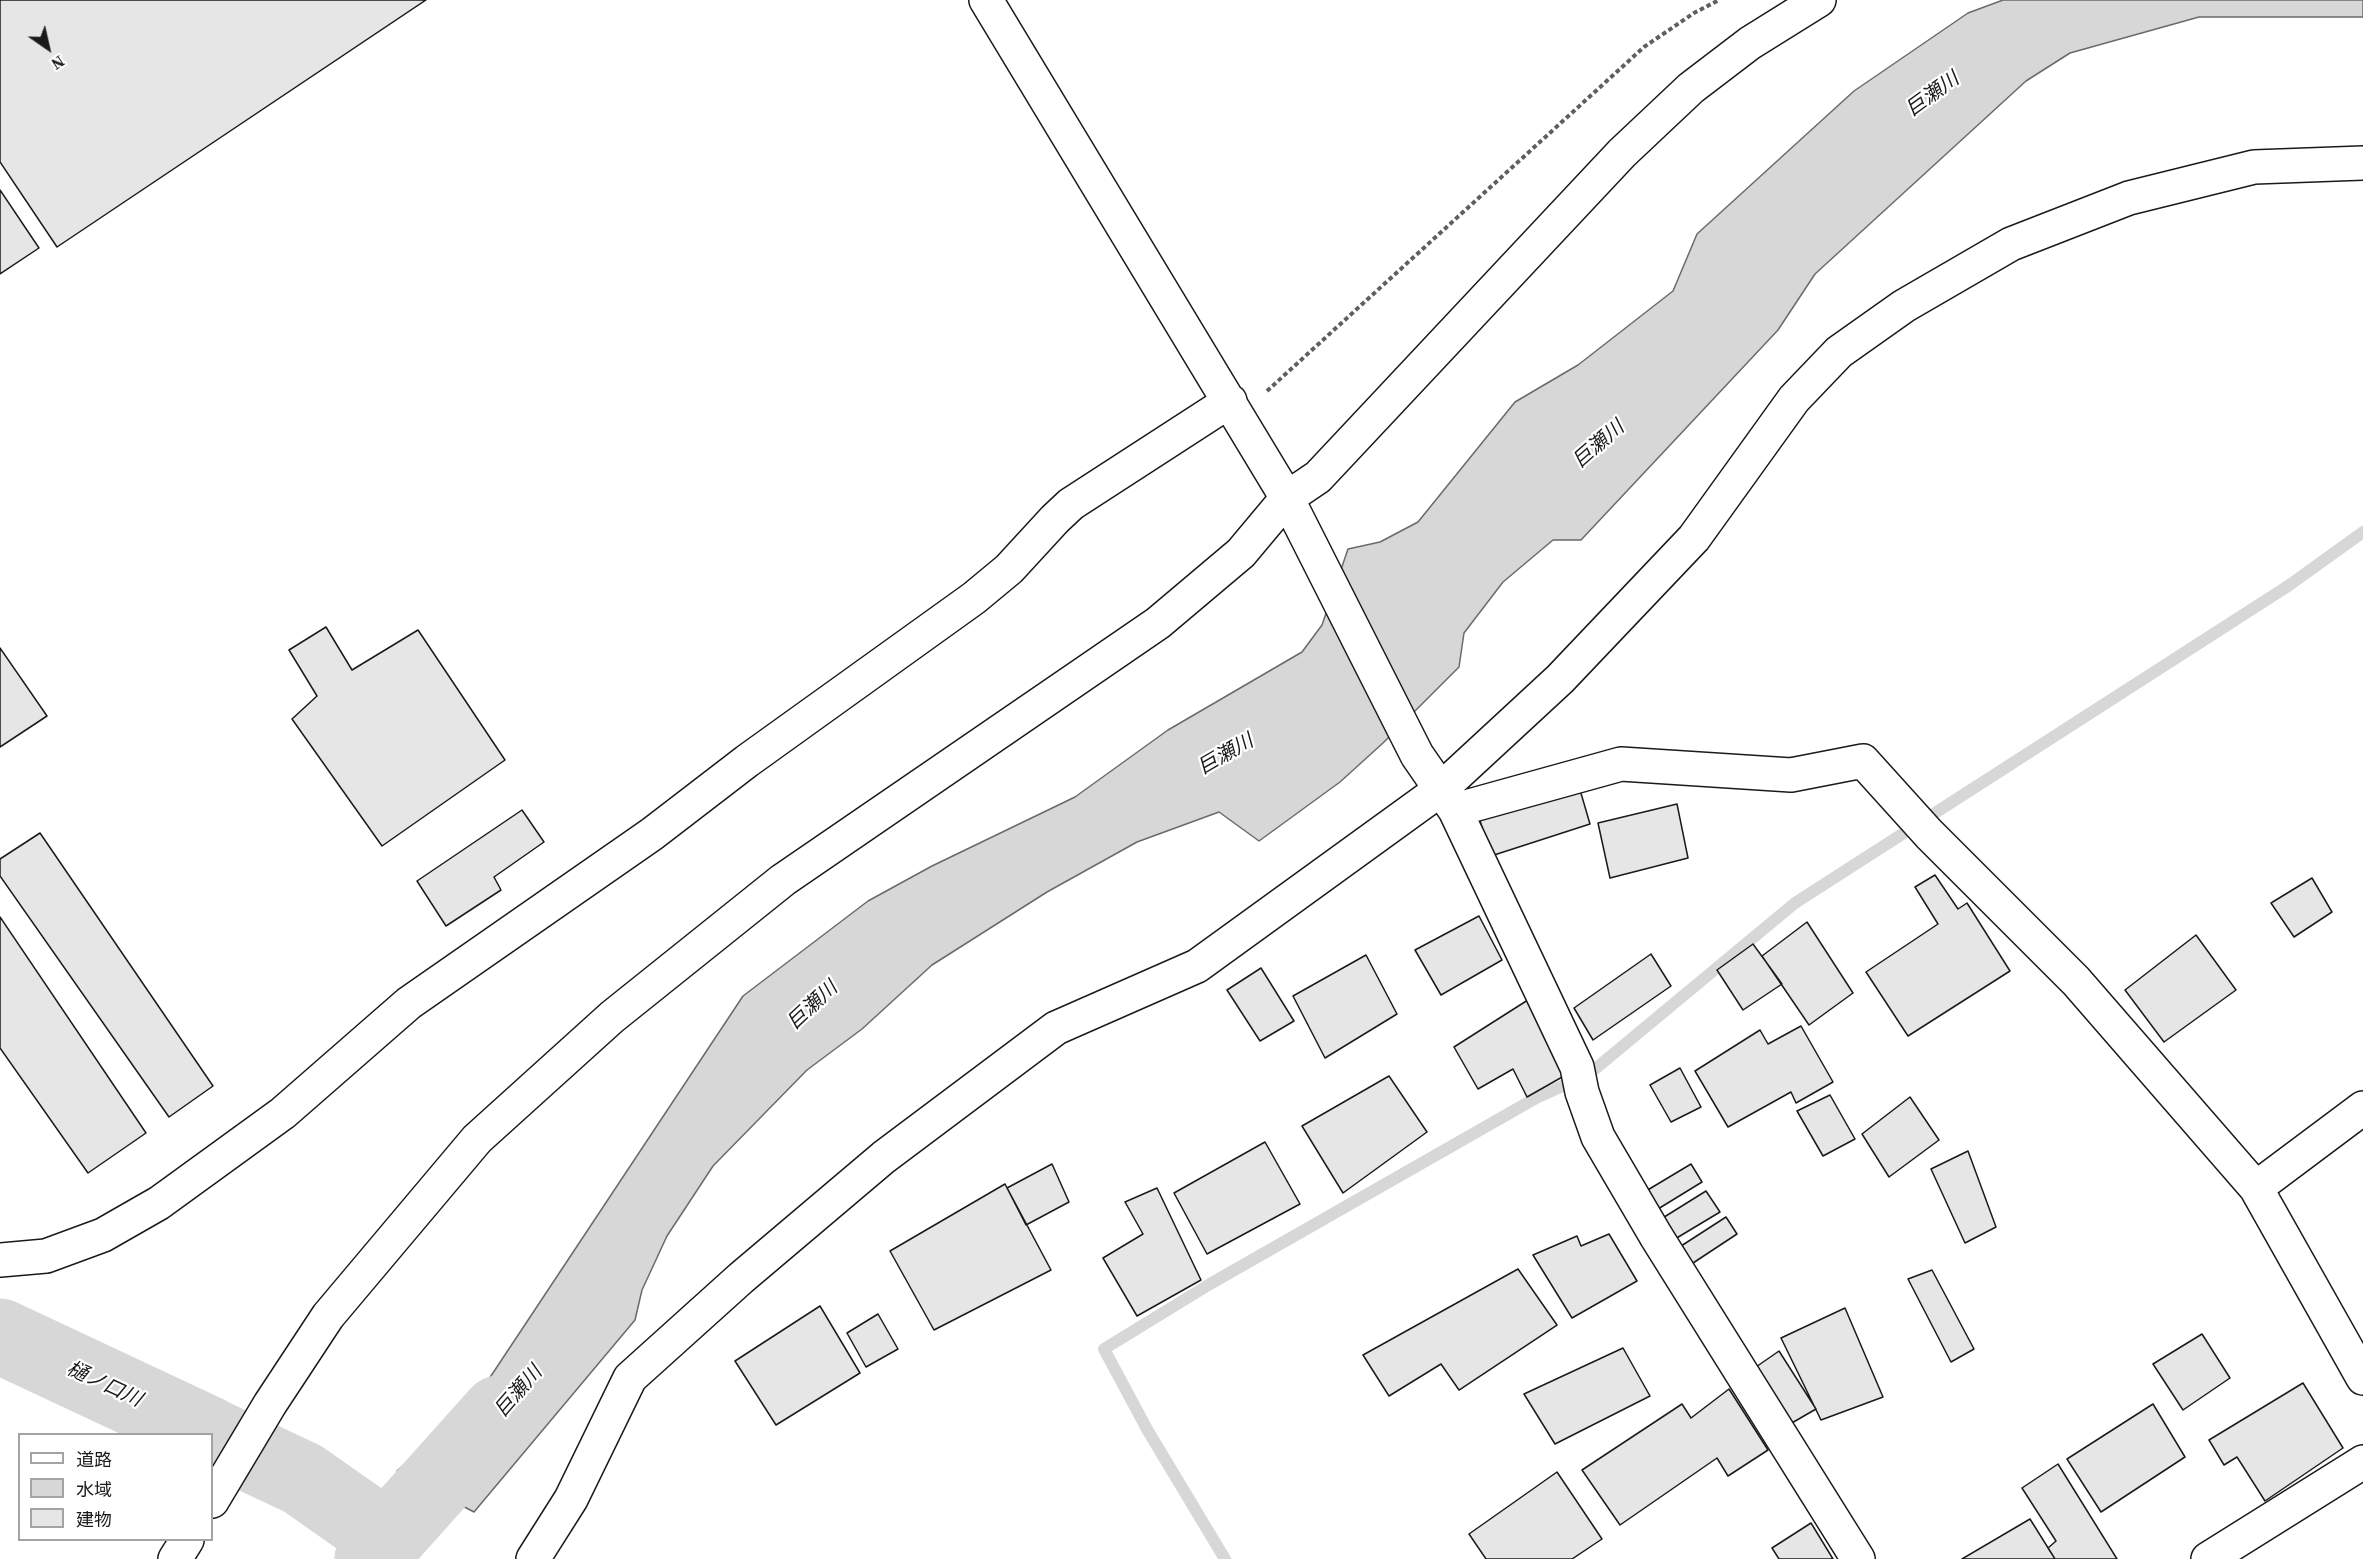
<!DOCTYPE html>
<html>
<head>
<meta charset="utf-8">
<style>
  body { margin:0 }
  #map { position:relative; width:2363px; height:1559px; overflow:hidden; background:#fff; font-family:"Source Serif 4","Noto Sans JP",serif }
  canvas { display:block }
  .legend { position:absolute; left:18px; top:1433px; width:195px; height:108px; box-sizing:border-box; background:#fff; border:2px solid #a3a3a3; margin:0; padding:8px 10px; list-style:none; font-size:18px; color:#1a1a1a }
  .legend li { display:flex; align-items:center; gap:12px; height:30px }
  .legend b { width:30px; border:2px solid #a3a3a3 }
  .north { position:absolute; left:18px; top:18px; width:60px; height:60px; -webkit-text-stroke:4px #fff; paint-order:stroke; rotate:146deg; font-size:16px; font-weight:700; line-height:24px; text-align:center; color:#1a1a1a }
  .north::after { content:''; display:block; margin:auto; width:21px; height:27px; background:#1a1a1a; clip-path:polygon(50% 0,100% 100%,50% 72%,0 100%) }
</style>
</head>
<body>
<div id="map">
<canvas width="2363" height="1559"></canvas>
<ul class="legend">
<li><b style="height:8px;background:#fff"></b>道路</li>
<li><b style="height:16px;background:#d7d7d7"></b>水域</li>
<li><b style="height:16px;background:#e6e6e6"></b>建物</li>
</ul>
<div class="north">N</div>
</div>
<script>
const ctx = document.querySelector('canvas').getContext('2d');
ctx.lineJoin = 'round';
function fillPath(path, color) {
  ctx.fillStyle = color;
  ctx.fill(path, 'evenodd');
}
function trace(path, color, width, dash) {
  ctx.strokeStyle = color;
  ctx.lineWidth = width;
  ctx.lineCap = dash ? 'butt' : 'round';
  ctx.setLineDash(dash || []);
  ctx.stroke(path);
}
function drawText(font, color, halo, rows, align = 'center') {
  ctx.font = font + ' "Source Serif 4","Noto Sans JP",serif';
  ctx.lineWidth = 4.5;
  ctx.setLineDash([]);
  ctx.textBaseline = 'middle';
  ctx.strokeStyle = halo;
  ctx.fillStyle = color;
  for (const [text, x, y, turn = 0] of rows) {
    ctx.save();
    ctx.translate(x, y);
    ctx.rotate((+turn || 0) * Math.PI / 180);
    ctx.textAlign = isNaN(turn) ? turn : align;
    if (halo) ctx.strokeText(text, 0, 0);
    ctx.fillText(text, 0, 0);
    ctx.restore();
  }
}
const water = new Path2D(`
  M2003 0H2363V17H2199L2070 53 2026 81 1815 274 1778 330 1581 540H1553L1503 582 1464 633 1459 667 1383 743 1340 782 1259 841 1219 812 1137 842 1047 892 932 965 862 1029 807 1070 713 1166 667 1236 642 1290 635 1320 474 1512 397 1471 477 1397 743 996 868 901 932 866 1075 797 1168 730 1302 652 1322 625 1348 549 1380 542 1418 522 1515 402 1578 365 1673 291 1697 234 1854 91 1968 13Z`);
fillPath(water, '#d7d7d7');
trace(water, '#6a6a6a', 1.5);
trace(new Path2D(`
  M1225 1559 1148 1431 1104 1349 1210 1284 1536 1098 1589 1074 1795 903 2288 586 2363 532`), '#d7d7d7', 12);
trace(new Path2D(`
  M0 1336 209 1434
  M212 1436 303 1479 387 1538
  M372 1559 387 1538 499 1413`), '#d7d7d7', 75);
const building = new Path2D(`
  M0 0H426L57 247 0 162Z
  M0 190 39 248 0 274Z
  M326 627 352 670 418 630 505 760 382 846 292 719 317 696 289 650Z
  M0 648 47 716 0 747Z
  M1578 783 1590 824 1491 856 1477 811Z
  M1677 804 1688 858 1610 878 1598 823Z
  M522 810 544 842 494 877 501 890 446 926 417 881Z
  M40 833 213 1086 169 1117 0 876V859Z
  M1935 875 1958 909 1967 903 2010 971 1908 1036 1866 972 1938 924 1915 887Z
  M2312 878 2332 912 2294 937 2271 903Z
  M1479 916 1502 960 1441 995 1415 950Z
  M0 917 146 1133 88 1173 0 1048Z
  M1807 922 1853 993 1809 1025 1762 956Z
  M2196 935 2236 990 2164 1042 2125 990Z
  M1753 944 1782 984 1743 1010 1717 970Z
  M1651 954 1671 986 1593 1040 1574 1008Z
  M1366 955 1397 1014 1325 1058 1293 996Z
  M1261 968 1294 1021 1260 1041 1227 990Z
  M1531 998 1571 1072 1527 1097 1513 1069 1478 1089 1454 1047Z
  M1801 1026 1833 1082 1796 1103 1791 1092 1728 1127 1695 1071 1760 1030 1768 1044Z
  M1680 1068 1701 1107 1671 1122 1650 1085Z
  M1389 1076 1427 1132 1343 1193 1302 1126Z
  M1830 1095 1855 1139 1823 1156 1797 1111Z
  M1910 1097 1939 1140 1889 1177 1862 1134Z
  M1265 1142 1300 1204 1207 1254 1174 1193Z
  M1968 1151 1996 1227 1965 1243 1931 1169Z
  M1052 1164 1069 1202 1026 1225 1007 1188Z
  M1691 1164 1702 1182 1658 1209 1646 1191Z
  M1005 1184 1051 1270 934 1330 890 1251Z
  M1157 1188 1201 1280 1137 1316 1103 1258 1143 1234 1125 1202Z
  M1706 1191 1720 1212 1675 1239 1661 1219Z
  M1726 1217 1737 1234 1690 1265 1678 1248Z
  M1609 1234 1637 1281 1572 1318 1533 1255 1577 1236 1581 1246Z
  M1518 1269 1557 1325 1459 1390 1441 1364 1389 1396 1363 1355Z
  M1932 1270 1974 1349 1951 1362 1908 1279Z
  M820 1306 860 1373 776 1425 735 1361Z
  M1845 1308 1883 1397 1821 1420 1781 1338Z
  M878 1314 898 1349 866 1367 847 1333Z
  M2202 1334 2230 1378 2183 1410 2153 1364Z
  M1623 1348 1650 1396 1555 1444 1524 1394Z
  M1779 1351 1816 1409 1778 1431 1743 1376Z
  M2303 1383 2343 1448 2265 1501 2237 1457 2224 1465 2209 1440Z
  M1729 1389 1768 1450 1728 1476 1717 1458 1620 1525 1582 1470 1682 1404 1691 1418Z
  M2153 1404 2185 1457 2101 1512 2067 1459Z
  M2058 1464 2117 1559H2055L2048 1548 2056 1541 2022 1488Z
  M1557 1472 1602 1539 1572 1559H1486L1469 1534Z
  M2030 1519 2055 1559H1962Z
  M1811 1523 1833 1559H1779L1772 1548Z`);
fillPath(building, '#e6e6e6');
trace(building, '#1a1a1a', 1.5);
const minor = new Path2D(`
  M986 0 1287 498 1417 755 1455 810 1577 1067 1582 1092 1598 1137 1656 1236 1858 1559
  M1455 810 1621 764 1791 775 1863 761 1929 834 2076 981 2256 1188 2363 1108
  M2256 1188 2363 1378
  M0 1260 46 1256 103 1235 159 1203 283 1113 409 1003 652 834 747 761 974 598 1009 569 1055 519 1071 504 1230 401
  M212 1501 270 1404 328 1316 477 1139 612 1017 783 880 1158 623 1241 553 1287 498 1318 477 1622 153 1691 88 1750 43 1819 0
  M175 1559 187 1540
  M533 1559 571 1499 630 1378 741 1278 884 1157 1056 1028 1197 966 1440 790 1560 679 1694 538 1794 399 1839 352 1904 306 2011 244 2129 198 2254 167 2363 163
  M2208 1559 2363 1462`);
trace(minor, '#1a1a1a', 36);
trace(new Path2D(`
  M1267 391 1644 47 1694 13 1719 0`), '#5f5f5f', 4, [4.5, 3]);
trace(minor, '#fff', 33);
drawText('italic 20px', '#1a1a1a', '#fff', [
  ["巨瀬川",1933,95,-36],
  ["巨瀬川",1599,445,-41],
  ["巨瀬川",1226,755,-30],
  ["巨瀬川",813,1006,-43],
  ["樋ノ口川",104,1385,25],
  ["巨瀬川",519,1392,-49]
]);
</script>
</body>
</html>
